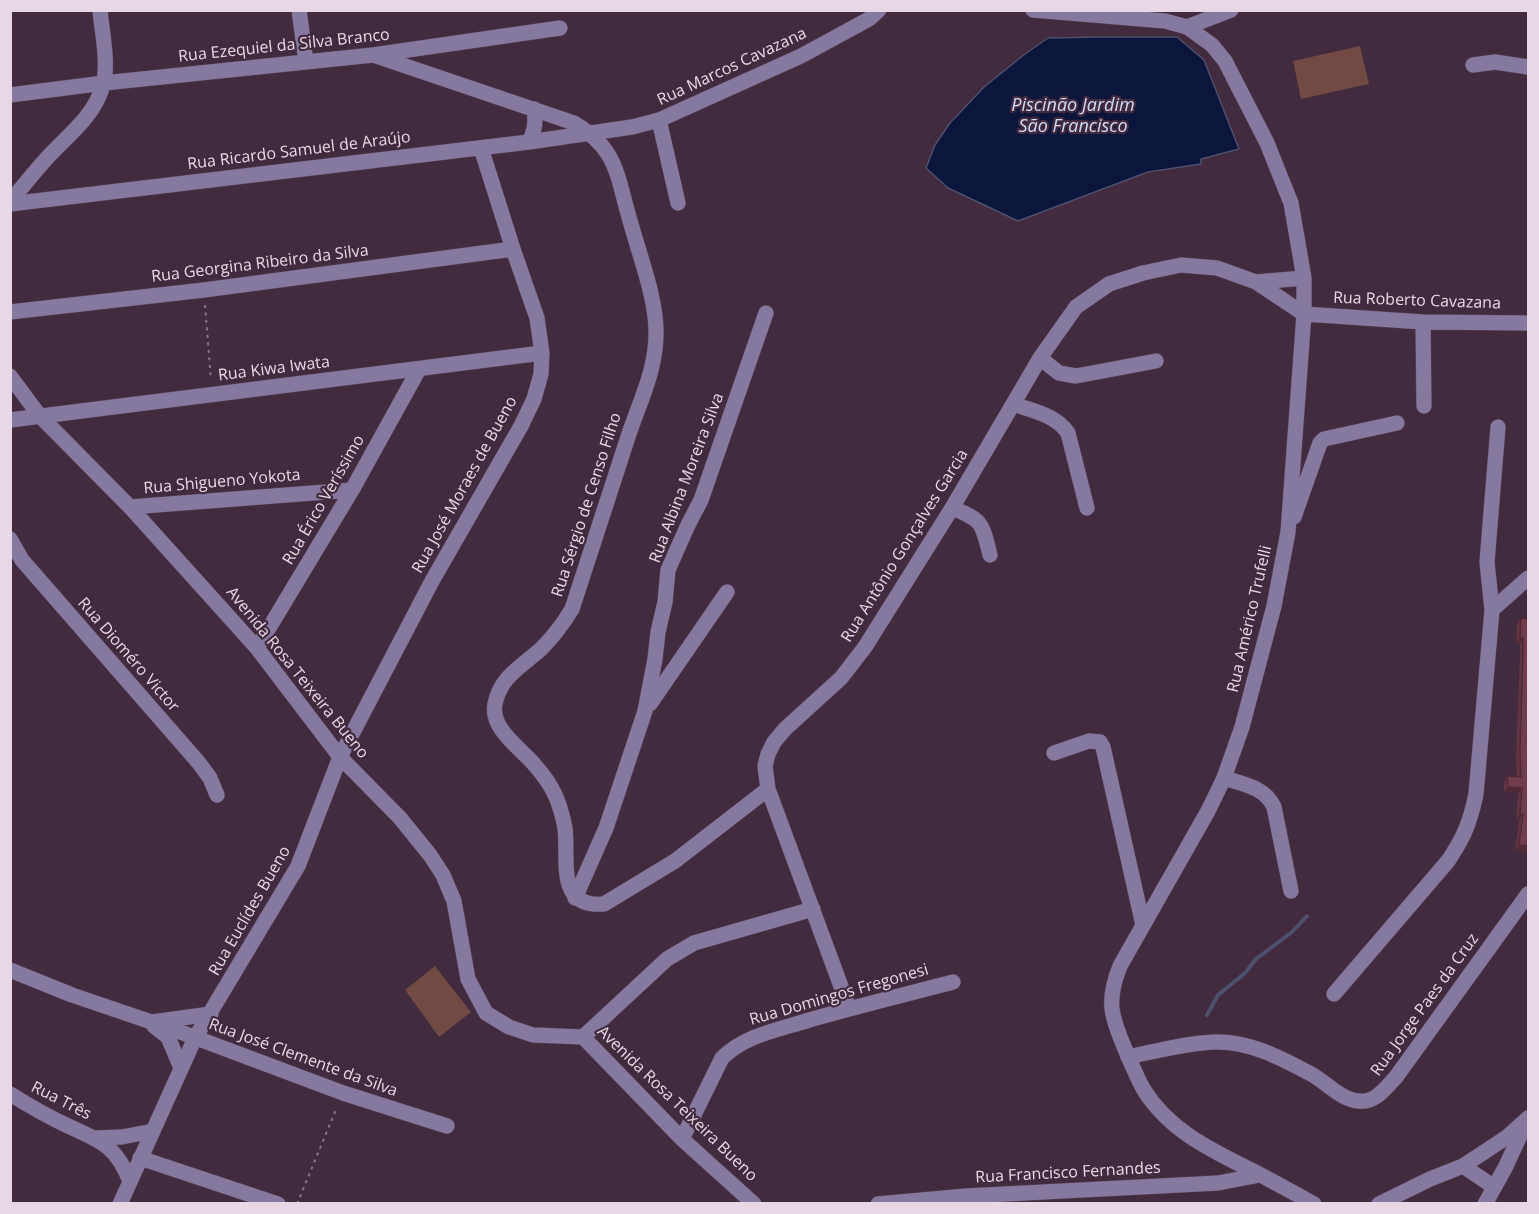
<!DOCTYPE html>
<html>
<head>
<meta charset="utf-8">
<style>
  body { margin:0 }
  #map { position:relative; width:1539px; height:1214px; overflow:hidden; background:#422a3f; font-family:"Open Sans",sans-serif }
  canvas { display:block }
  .frame { position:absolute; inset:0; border:12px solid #e8d8e6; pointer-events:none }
</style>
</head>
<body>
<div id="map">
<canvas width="1539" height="1214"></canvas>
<div class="frame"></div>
</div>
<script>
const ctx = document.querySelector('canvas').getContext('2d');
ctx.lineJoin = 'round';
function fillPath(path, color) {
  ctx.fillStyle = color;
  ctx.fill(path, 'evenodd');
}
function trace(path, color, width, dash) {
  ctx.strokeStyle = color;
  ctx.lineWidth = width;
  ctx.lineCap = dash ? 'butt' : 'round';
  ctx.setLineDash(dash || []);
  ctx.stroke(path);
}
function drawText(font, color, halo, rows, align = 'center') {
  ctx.font = font + ' "Open Sans",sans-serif';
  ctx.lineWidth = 4.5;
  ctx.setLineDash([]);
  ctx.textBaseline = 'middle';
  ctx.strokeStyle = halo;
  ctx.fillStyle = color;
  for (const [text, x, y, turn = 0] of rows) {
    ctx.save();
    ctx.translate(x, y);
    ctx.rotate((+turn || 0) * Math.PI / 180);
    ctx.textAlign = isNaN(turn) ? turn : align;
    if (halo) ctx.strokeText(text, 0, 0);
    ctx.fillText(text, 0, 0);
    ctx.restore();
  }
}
fillPath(new Path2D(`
  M1360 46 1369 84 1301 99 1293 61Z
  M435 966 471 1012 439 1037 405 990Z`), '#704a43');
const water = new Path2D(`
  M1098 37H1177L1204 60 1239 149 1201 159V164L1148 172 1018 221 948 188 926 168 935 145 950 123 984 87 1025 54 1048 38Z`);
fillPath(water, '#0c153b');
trace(water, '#4e506e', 1.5);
trace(new Path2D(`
  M1207 1015 1218 995 1245 973 1256 959 1292 932 1307 916`), '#4e506e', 4);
const minor = new Path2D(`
  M299 10 306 62
  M1033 10 1165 21 1187 27 1212 45 1225 61 1267 143 1291 203 1304 278V314L1288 532 1274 606 1242 727 1224 778 1208 811 1120 966C1106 1001 1111 1016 1125 1049 1131 1063 1137 1078 1144 1090 1169 1130 1209 1149 1249 1169 1271 1180 1292 1192 1314 1204
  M1187 27 1231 10
  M373 55 574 123C617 149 616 172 629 217 638 251 656 297 656 331 657 370 638 405 627 440 608 497 590 553 572 609 563 624 553 637 541 649 522 666 500 677 495 704 490 728 519 747 533 763 542 773 551 785 556 797 560 806 563 818 565 828 569 859 555 908 604 904L675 861 768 789
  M1473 65 1495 62 1528 67
  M10 95 104 83 373 55 560 28
  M659 120 678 203
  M529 142C535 130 536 122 534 109
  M10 201C23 187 34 172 47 158 67 136 95 116 103 85 109 63 102 33 100 10
  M10 204 529 142 632 127 659 120 801 56 869 19 879 10
  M1256 282 1304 278
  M10 312 204 290 513 249
  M1423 322 1424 406
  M1040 358 1059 373 1076 376 1156 361
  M10 376 39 415 130 507 257 648 340 757 400 818 430 855 443 875 454 901 468 979 486 1013 509 1027 533 1035 583 1037 682 1139 754 1204
  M1013 404C1033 411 1056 415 1068 433L1087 508
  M10 420 542 353
  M130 507 352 490
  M952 508C983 520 982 523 990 555
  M1294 517 1320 443 1324 439 1397 423
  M10 539 22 560 199 763 210 778 217 795
  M1492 610 1528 578
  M257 648 352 490 419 369
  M650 704 727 592
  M1054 753 1089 741 1100 742 1103 747 1143 925
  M1224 778C1243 784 1265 787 1274 807L1291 891
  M575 898 606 828 645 711 655 659 658 632 665 602 668 570 687 527 701 500 766 313
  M10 970 72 995 175 1030 343 1093 447 1126
  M1334 994 1448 861C1464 837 1470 823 1476 794L1492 610 1487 562 1498 427
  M849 1008 768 789 765 766 768 754 774 742 785 729 841 678 865 647 952 508 1040 358 1076 307 1109 284 1143 273 1181 265 1217 268 1256 282 1304 314 1423 322 1528 323
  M152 1022 211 1014
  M154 1026 168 1037 181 1068
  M583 1037 667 959 694 943 813 909
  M1128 1057C1157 1051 1186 1043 1215 1042 1250 1041 1281 1058 1311 1074 1326 1082 1341 1100 1359 1101 1375 1103 1386 1088 1396 1077L1528 894
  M10 1094C27 1104 43 1114 60 1122 96 1140 114 1141 130 1181
  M96 1138 122 1137 153 1131
  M682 1139 722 1058C744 1036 777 1030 806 1021 854 1007 904 995 953 982
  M140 1158 278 1204
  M1463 1166 1494 1187
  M120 1204 195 1038 298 866 340 757 432 581 521 426 534 399 541 374 542 353 537 318 513 249 481 148
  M878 1204 966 1196 1218 1183 1260 1175
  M1379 1204 1430 1179 1463 1166 1507 1137 1528 1118
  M1485 1204 1505 1168 1525 1125`);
trace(minor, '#5d465a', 16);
trace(new Path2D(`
  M205 305 211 380
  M297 1204 337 1107`), '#8a7587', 2, [3, 4.5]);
trace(minor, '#8679a0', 15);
fillPath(new Path2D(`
  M1521 618 1528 619V852L1515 850 1519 820 1516 819 1518 793 1504 792V782L1507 776 1517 777 1516 755 1520 654V644L1516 643 1517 624Z`), '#613442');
fillPath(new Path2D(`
  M1520 638H1523L1520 644 1516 643Z
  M1508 787 1522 788 1518 793 1504 792Z
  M1520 814H1523L1519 820 1516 819Z
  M1519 845 1528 846V852L1515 850Z`), '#4f2b36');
const building = new Path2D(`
  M1521 618 1528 619V846L1519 845 1523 814H1520L1522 788 1508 787 1507 776 1521 777 1520 750 1523 649V638H1520Z`);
fillPath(building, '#713d4d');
trace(building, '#4f2b36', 1.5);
drawText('16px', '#e8d8e6', '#422a3f', [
  ["Rua Ezequiel da Silva Branco",284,46,-6],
  ["Rua Marcos Cavazana",732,67,-25],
  ["Rua Ricardo Samuel de Araújo",299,151,-7],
  ["Rua Georgina Ribeiro da Silva",260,264,-7],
  ["Rua Roberto Cavazana",1417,301,2],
  ["Rua Kiwa Iwata",274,369,-7],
  ["Rua Albina Moreira Silva",687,478,-69],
  ["Rua Shigueno Yokota",222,482,-5],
  ["Rua José Moraes de Bueno",465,485,-61],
  ["Rua Érico Veríssimo",324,500,-60],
  ["Rua Sérgio de Censo Filho",587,505,-72],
  ["Rua Antônio Gonçalves Garcia",905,546,-58],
  ["Rua Américo Trufelli",1250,619,-77],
  ["Rua Dioméro Victor",128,655,49],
  ["Avenida Rosa Teixeira Bueno",297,673,51],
  ["Rua Euclídes Bueno",250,911,-60],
  ["Rua Domingos Fregonesi",839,995,-16],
  ["Rua Jorge Paes da Cruz",1425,1005,-54],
  ["Rua José Clemente da Silva",303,1058,20],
  ["Rua Três",61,1101,27],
  ["Avenida Rosa Teixeira Bueno",677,1104,44],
  ["Rua Francisco Fernandes",1068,1173,-3]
]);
drawText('italic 18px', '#d0dbf8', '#422a3f', [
  ["Piscinão Jardim",1073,106],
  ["São Francisco",1073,127]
]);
</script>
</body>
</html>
